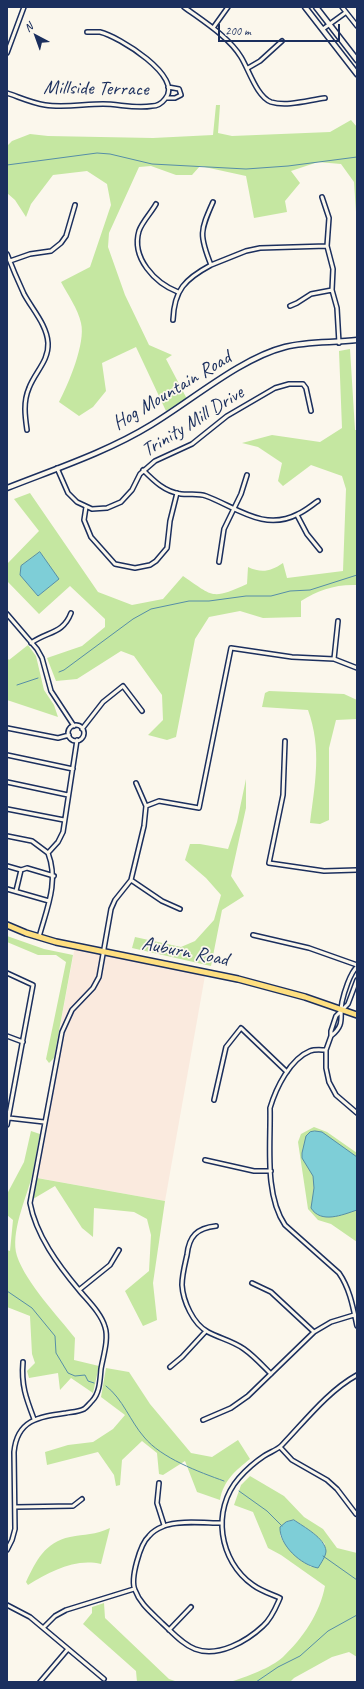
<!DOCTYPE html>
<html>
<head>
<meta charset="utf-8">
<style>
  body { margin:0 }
  #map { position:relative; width:364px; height:1689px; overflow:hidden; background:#fbf7ec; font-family:Caveat,sans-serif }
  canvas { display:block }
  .frame { position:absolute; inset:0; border:8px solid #1b2f5e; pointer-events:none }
  .north { position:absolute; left:16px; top:16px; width:40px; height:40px; -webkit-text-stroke:3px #fbf7ec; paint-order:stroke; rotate:319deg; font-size:11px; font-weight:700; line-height:16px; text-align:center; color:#1b2f5e }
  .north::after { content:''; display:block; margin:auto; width:14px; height:18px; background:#1b2f5e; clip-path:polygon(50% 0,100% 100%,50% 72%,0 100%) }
  .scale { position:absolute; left:218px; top:24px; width:122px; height:18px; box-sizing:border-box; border:2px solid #1b2f5e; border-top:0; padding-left:5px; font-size:12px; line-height:14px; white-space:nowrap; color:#1b2f5e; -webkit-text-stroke:3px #fbf7ec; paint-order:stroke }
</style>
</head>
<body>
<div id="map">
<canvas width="364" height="1689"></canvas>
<div class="frame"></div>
<div class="north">N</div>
<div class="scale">200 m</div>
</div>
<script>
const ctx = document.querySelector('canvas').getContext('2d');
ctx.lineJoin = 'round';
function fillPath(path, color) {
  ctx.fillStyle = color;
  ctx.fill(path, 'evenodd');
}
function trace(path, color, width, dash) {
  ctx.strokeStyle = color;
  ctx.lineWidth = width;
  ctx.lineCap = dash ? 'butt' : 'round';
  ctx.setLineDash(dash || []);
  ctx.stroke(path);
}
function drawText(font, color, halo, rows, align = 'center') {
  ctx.font = font + ' Caveat,sans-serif';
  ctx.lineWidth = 3.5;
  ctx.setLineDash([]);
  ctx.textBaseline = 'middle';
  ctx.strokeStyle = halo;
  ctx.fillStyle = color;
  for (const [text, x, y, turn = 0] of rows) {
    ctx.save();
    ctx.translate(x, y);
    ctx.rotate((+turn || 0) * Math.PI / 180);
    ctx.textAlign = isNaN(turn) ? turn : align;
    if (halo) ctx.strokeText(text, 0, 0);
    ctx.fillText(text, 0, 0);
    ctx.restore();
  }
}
fillPath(new Path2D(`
  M75 946 206 970 165 1201 32 1177Z`), '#faeade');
fillPath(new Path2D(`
  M216 105H220L218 133 232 136 330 132 351 120 357 127V227L354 182 341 164 318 162 291 171 300 183 285 201 287 212 254 218 246 176 200 166 192 175H176L151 166 139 167 109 233 108 247 125 295 149 345 172 355 166 359 187 399 166 411 136 347 102 363 106 391 93 407 79 416 59 402C68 385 86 343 81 323 78 309 68 295 61 282L90 267 111 205 107 184 87 171 53 175 31 204 26 217 15 200 7 193V146L12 141 30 134 48 136 153 138 213 135Z
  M350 349 355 430H357V585C336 584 318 590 301 601V617L263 618 240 611 209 617 195 639 176 737 167 740 148 735 163 720 162 695 134 656 121 651 77 679 56 681 47 658 82 646 105 627V619L70 586 39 614 7 581V564L39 531 14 499 30 493 98 592 132 605 163 599 183 576C214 597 211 600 247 584L248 567C261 573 270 572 283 563L287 578 343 571 346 489 342 476 311 465 283 486 278 481 282 463 258 447 242 443 272 435 320 442 342 428 339 351ZM40 552 58 579 38 596 20 574Z
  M28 645 36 656 44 690 54 705 58 717 7 700V658L9 660Z
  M269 691 344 694 357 700V719L336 720 329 748V820L320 824 310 823C315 783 322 749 308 710L262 707 265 693Z
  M246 779V808L231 876 244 896 222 910 211 966 132 948 135 937 181 947 195 941 214 920 221 895 206 878 185 860 190 844H200L228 849 237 822Z
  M7 936 44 949 73 955 54 1058 49 1063 46 1059 66 962 56 955H38L7 942Z
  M314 1127 327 1132 357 1153V1242L331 1224 318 1220 308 1209 298 1142 301 1134Z
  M31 1131 40 1134C37 1148 35 1162 32 1176 26 1199 10 1233 17 1256 26 1283 58 1316 75 1338L74 1360 99 1366 93 1393 71 1378 60 1390 58 1373 29 1378 27 1371 35 1363 32 1354 30 1316 7 1307V1250L10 1251 13 1220 7 1215V1194L24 1162Z
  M37 1178 165 1201 153 1283 157 1320 143 1326 125 1291 149 1271 151 1235 147 1219 134 1212 94 1208 93 1237 82 1228 55 1186 33 1199Z
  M106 1368 129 1372 150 1404 191 1453 212 1457 238 1440 250 1459C236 1470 223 1481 220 1500L197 1492 185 1461 163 1475 159 1474 157 1453 142 1441 122 1460 120 1485 116 1486 114 1475 98 1452 47 1465 45 1452 68 1445 93 1442 113 1429 125 1415 101 1397Z
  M250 1476 284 1496 304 1517 323 1529 337 1548 357 1553V1657L349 1652 332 1657 294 1678 290 1682H230C246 1677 271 1668 283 1657 303 1638 320 1613 325 1586L281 1555 268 1548 253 1512 234 1505 241 1485ZM294 1520 309 1530 325 1544 311 1567C299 1558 285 1548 280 1535L286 1522Z
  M110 1528 101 1564C74 1558 50 1572 28 1585L26 1582C36 1561 45 1542 70 1537 85 1534 95 1535 110 1528Z
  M104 1603 105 1618 169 1679 178 1682H137L136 1671 83 1624 92 1613V1607Z`), '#c5e7a1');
const water = new Path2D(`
  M40 552 59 579 38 596 20 575 21 566Z
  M315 1131 322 1132 357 1157V1210C342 1215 321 1224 311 1208L314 1188 313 1176 302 1158V1153L306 1136 310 1132Z
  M294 1520C304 1527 325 1538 326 1551 326 1556 321 1563 318 1568 301 1565 279 1545 280 1527L286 1522Z`);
fillPath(water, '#7eced7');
trace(water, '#568ea7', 1);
trace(new Path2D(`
  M7 165 97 153 110 154 152 164 246 169 288 166 357 157
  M59 672 64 670 133 619 151 609 189 601H209L246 596H271L290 591 310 590 357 575
  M17 685 38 678
  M7 1291 32 1308 55 1336 56 1353 68 1373 75 1376 85 1375 88 1381 94 1383
  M106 1386C123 1399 130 1421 144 1437 161 1458 199 1472 224 1481
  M239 1491 267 1511 282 1526
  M323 1556 357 1580
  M256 1682 278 1667 300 1656 328 1631 357 1615`), '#568ea7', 1);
const minor = new Path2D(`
  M184 7C203 21 229 37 241 57 249 70 257 97 271 102 287 107 309 100 325 98
  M342 7 357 26
  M213 28 228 7
  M323 29 345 13
  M7 53 24 7
  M248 68 260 61 282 41
  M7 93C19 97 32 103 45 105 64 108 84 104 103 104 119 104 135 109 152 106 157 106 162 103 165 99 185 77 118 36 100 32 96 32 91 32 87 32
  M166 98H175L181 95 179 89 168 87
  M322 197 329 218 327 246 333 269 332 290 337 308 339 343
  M213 202C200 231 199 235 211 265L246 251 260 248 327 246
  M156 204C151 213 142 222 139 231 131 258 155 283 178 292
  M7 254C12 267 18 281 24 294 32 309 47 325 48 343 49 361 35 372 29 388 23 402 25 416 27 430
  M10 261 30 254 51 251 61 243 66 236 75 205
  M290 306 297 303 311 294 332 290
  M173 320C174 290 185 279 211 265
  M57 468 68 493 77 502 92 509 107 508 121 502 132 490 140 474 155 461 192 444 227 416 275 388 289 384H303L306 388 311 411
  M143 470C154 481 165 492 181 494 190 495 198 493 206 496 236 507 264 532 298 514 305 511 312 505 318 501
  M86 507 84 520 91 537 115 564 135 568 150 565 156 561 167 548 170 521 177 493
  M297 515 307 534 320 550
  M219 562 224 529 241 494 247 475
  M7 614 37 649 42 658 51 691 74 726
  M31 643C48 631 63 634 71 613
  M334 659 338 621
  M68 733a8 8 0 1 1 16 0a8 8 0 1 1-16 0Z
  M7 728 58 738 69 735
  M82 729 103 702 123 686 142 711
  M285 741 283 795 269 863 324 871 357 870
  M7 755 73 769
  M7 782 68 795
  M146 806 159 801 199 808 231 648 292 657 334 659 357 668
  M7 809 64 820
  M7 836 32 841 48 853
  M7 866 21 870 27 868 54 876
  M131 880 162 901 180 909
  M7 889 49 901
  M16 891 21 870
  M253 935 309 948 357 965
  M39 937C47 908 59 882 48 853L58 842 63 832 77 740
  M7 973 33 985 7 1125
  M357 980 348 1004 336 1016 331 1031V1036L326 1050V1068L329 1082 336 1095 357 1113
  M7 1036 23 1042
  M331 1036C346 1024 339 1017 342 1002 344 993 350 973 357 967
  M326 1050C321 1050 315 1049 310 1051 290 1059 276 1088 270 1108 271 1144 264 1194 285 1225L339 1273C350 1289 353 1307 357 1326
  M214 1100 226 1047 241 1028 287 1072
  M9 1118 44 1122
  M205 1160 254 1171H271
  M216 1226C197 1228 189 1236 187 1255 185 1264 182 1275 182 1285 183 1301 193 1324 208 1332 219 1338 233 1341 244 1349 254 1356 262 1365 271 1374
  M252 1283 271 1292 314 1332
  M79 1290 110 1265 119 1250
  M23 1362C21 1385 26 1398 34 1419
  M170 1367 182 1357 206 1331
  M203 1420 231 1408 248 1396 314 1332 331 1322 354 1315
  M280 1447 292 1460 327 1480 337 1489 356 1514
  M159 1483 157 1503 164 1525
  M15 1507 73 1506 82 1499
  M221 1523C206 1523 177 1520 164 1526 159 1528 152 1532 149 1536 140 1544 130 1579 135 1590 140 1604 152 1613 162 1623 172 1632 182 1644 195 1649 218 1658 247 1641 263 1626 272 1618 276 1607 280 1598 271 1594 261 1591 253 1585 219 1561 211 1510 239 1478 246 1470 255 1462 264 1456 270 1452 277 1450 282 1445 305 1421 328 1391 357 1375
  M7 1550 12 1540 15 1529 14 1452C17 1420 38 1417 66 1413 71 1412 78 1412 84 1409 87 1407 90 1403 92 1401 100 1393 100 1379 101 1369 103 1357 109 1339 105 1327 101 1313 88 1301 79 1290 58 1265 36 1235 30 1203L62 1032 72 1010 93 988 99 977 111 909 115 900 131 880 144 826 146 806 136 783
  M7 1605 30 1617 104 1679
  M43 1628 55 1616 66 1610 134 1589
  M169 1630 191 1607
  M40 1682 68 1649`);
const tertiary = new Path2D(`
  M305 7 357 74
  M316 7 357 60
  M7 488C55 469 107 452 151 425 191 401 241 358 285 347 308 341 333 343 357 340`);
const primary = new Path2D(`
  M7 925 26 933 56 942 238 979 305 997 357 1015`);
trace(minor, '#1b2f5e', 6);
trace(tertiary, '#1b2f5e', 7);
trace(primary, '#1b2f5e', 8);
trace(minor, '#fbf7ec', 3);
trace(tertiary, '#fbf7ec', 4);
trace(primary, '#fedf80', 5);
drawText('20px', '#1b2f5e', '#fbf7ec', [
  ["Millside Terrace",96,89,1],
  ["Hog Mountain Road",172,391,-31],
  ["Trinity Mill Drive",193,422,-32],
  ["Auburn Road",185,952,11]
]);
</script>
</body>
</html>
